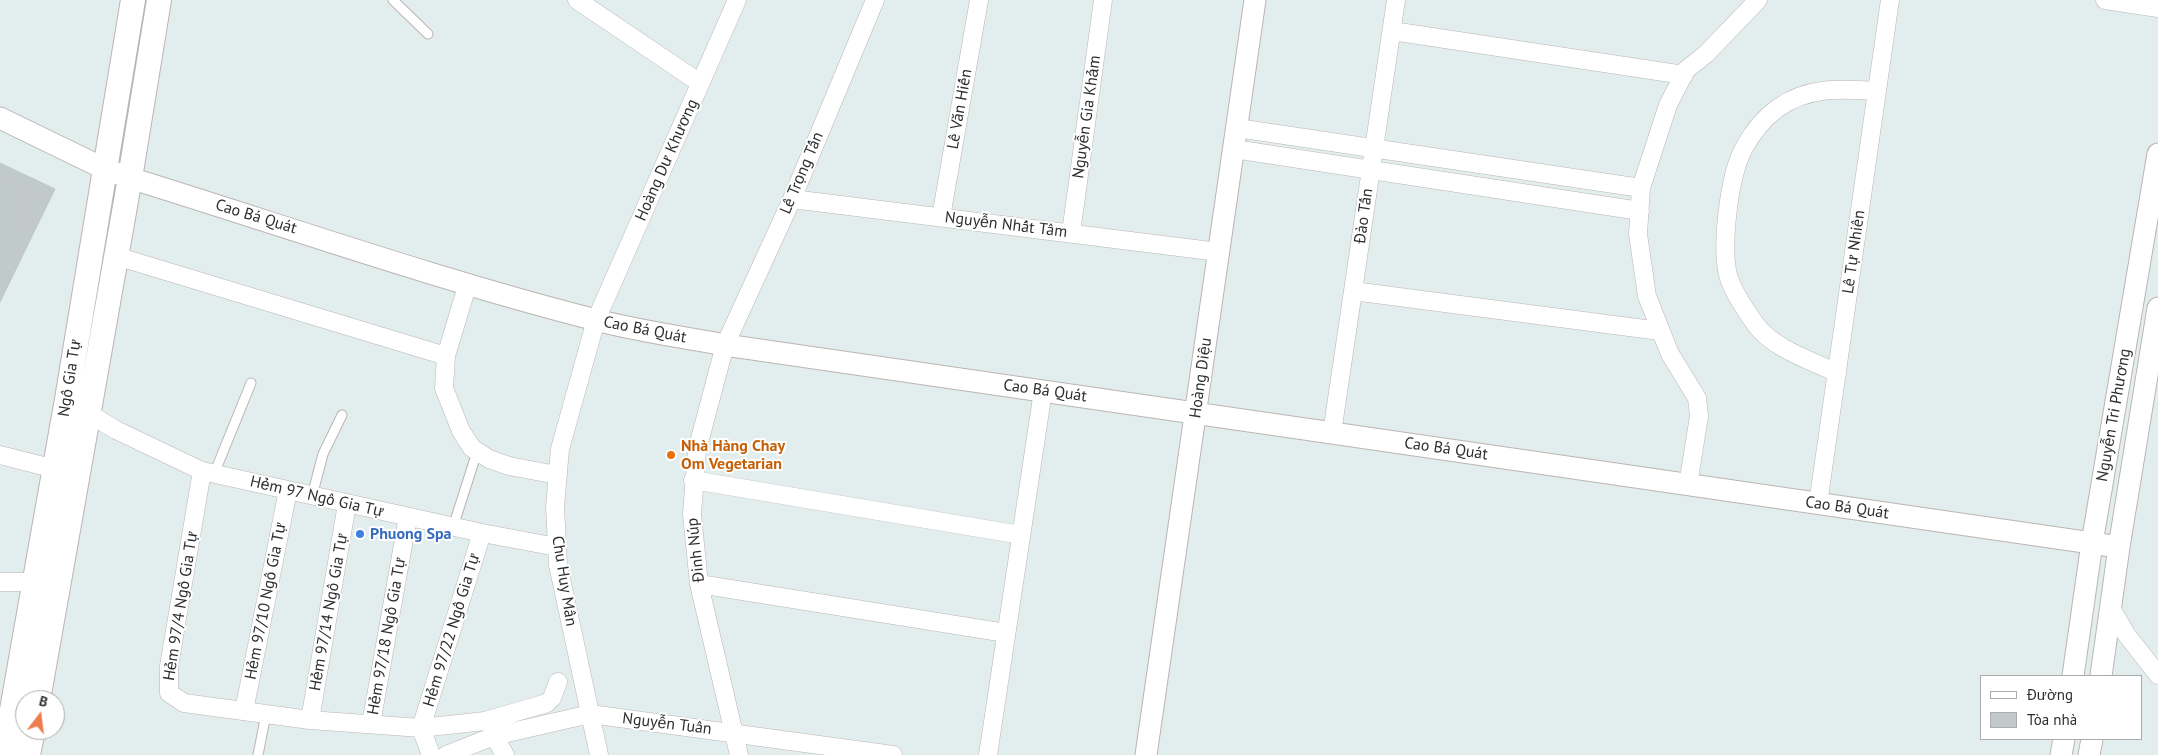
<!DOCTYPE html>
<html>
<head>
<meta charset="utf-8">
<style>
  body { margin:0 }
  #map { position:relative; width:2158px; height:755px; overflow:hidden; background:#e2edee; font-family:"PT Sans",sans-serif }
  canvas { display:block }
  .legend { position:absolute; left:1980px; top:675px; width:162px; height:65px; box-sizing:border-box; background:#fff; border:1px solid #ababab; margin:0; padding:6px 9px; list-style:none; font-size:15px; color:#2e2e2e }
  .legend li { display:flex; align-items:center; gap:10px; height:25px }
  .legend b { width:25px; border:1px solid #ababab }
  .north { position:absolute; left:15px; top:690px; width:50px; height:50px; box-sizing:border-box; background:#fff; border:1px solid #ababab; border-radius:50%; rotate:15deg; font-size:14px; font-weight:700; line-height:20px; text-align:center; color:#2e2e2e }
  .north::after { content:''; display:block; margin:auto; width:18px; height:22px; background:#ed7c4f; clip-path:polygon(50% 0,100% 100%,50% 72%,0 100%) }
</style>
</head>
<body>
<div id="map">
<canvas width="2158" height="755"></canvas>
<ul class="legend">
<li><b style="height:6px;background:#fff"></b>Đường</li>
<li><b style="height:14px;background:#c1c9ca"></b>Tòa nhà</li>
</ul>
<div class="north">B</div>
</div>
<script>
const ctx = document.querySelector('canvas').getContext('2d');
ctx.lineJoin = 'round';
function fillPath(path, color) {
  ctx.fillStyle = color;
  ctx.fill(path, 'evenodd');
}
function trace(path, color, width, dash) {
  ctx.strokeStyle = color;
  ctx.lineWidth = width;
  ctx.lineCap = dash ? 'butt' : 'round';
  ctx.setLineDash(dash || []);
  ctx.stroke(path);
}
function drawText(font, color, halo, rows, align = 'center') {
  ctx.font = font + ' "PT Sans",sans-serif';
  ctx.lineWidth = 4;
  ctx.setLineDash([]);
  ctx.textBaseline = 'middle';
  ctx.strokeStyle = halo;
  ctx.fillStyle = color;
  for (const [text, x, y, turn = 0] of rows) {
    ctx.save();
    ctx.translate(x, y);
    ctx.rotate((+turn || 0) * Math.PI / 180);
    ctx.textAlign = isNaN(turn) ? turn : align;
    if (halo) ctx.strokeText(text, 0, 0);
    ctx.fillText(text, 0, 0);
    ctx.restore();
  }
}
const building = new Path2D(`
  M0 163 55 189 0 302Z`);
fillPath(building, '#c1c9ca');
trace(building, '#bbc8c9', 1);
const service = new Path2D(`
  M393 0 428 34
  M214 474 251 383
  M312 496 323 454 342 415
  M453 527 477 452
  M258 755 266 714`);
const minor = new Path2D(`
  M577 0 700 83
  M2105 0 2158 8
  M1392 31 1684 75
  M1237 128 1641 188
  M1234 149 1640 211
  M792 199 1219 252
  M941 217 979 0
  M1071 233 1103 0
  M116 256 446 356
  M468 283 446 356 444 388 461 431 472 448 489 459 509 466 557 475
  M1353 291 1660 331
  M1837 373C1810 360 1774 349 1756 325 1746 311 1732 291 1728 275 1721 245 1729 175 1744 148 1752 133 1764 118 1778 108 1809 86 1841 89 1877 91
  M88 413 116 430 202 471 482 533 557 547
  M1332 433 1396 0
  M0 455 55 469
  M202 471 169 666V693L184 703 310 720 421 728 485 721 547 703 552 698 558 682
  M693 480 1021 535
  M1688 485 1699 416 1697 398 1670 354 1647 296 1638 234 1641 188 1668 105 1686 70 1706 54 1758 0
  M1818 504 1890 0
  M0 582H35
  M699 584 1006 633
  M2111 608 2126 634 2158 675
  M244 711 288 490
  M310 720 347 504
  M371 724 408 517
  M421 728 482 533
  M421 728 431 755
  M494 736 505 755
  M446 755 494 736 590 714 893 755
  M599 755 558 565 555 507 560 449 596 320 737 0
  M739 755 699 584 692 514 697 450 725 345 792 199 875 0
  M988 755 1043 391`);
const tertiary = new Path2D(`
  M0 118 105 169 130 178C285 226 439 280 596 320 638 331 682 337 725 345L2119 547
  M2073 676 2092 543 2158 154
  M2101 676 2119 547 2158 308
  M1146 755 1255 0
  M2061 755 2064 739
  M2089 755 2092 739`);
const secondary = new Path2D(`
  M38 700 130 178 159 0
  M4 755 67 399 133 0
  M28 755 33 730`);
trace(service, '#bcb5b2', 11);
trace(minor, '#bcb5b2', 19);
trace(tertiary, '#bcb5b2', 23);
trace(secondary, '#bcb5b2', 26);
trace(service, '#fff', 9);
trace(minor, '#fff', 18);
trace(tertiary, '#fff', 21);
trace(secondary, '#fff', 24);
for (const [x, y, r, color] of [
  [671,455,5,"#e8710a"],
  [360,534,5,"#3f7fe0"]
]) {
  const dot = new Path2D();
  dot.arc(x, y, r, 0, 2 * Math.PI);
  ctx.fillStyle = color;
  ctx.fill(dot);
  trace(dot, '#fff', 2);
}
drawText('16px', '#2e2e2e', '#fff', [
  ["Lê Văn Hiến",960,109,-80],
  ["Nguyễn Gia Khảm",1087,117,-82],
  ["Hoàng Dư Khương",667,160,-66],
  ["Lê Trọng Tấn",802,173,-67],
  ["Đào Tấn",1364,216,-82],
  ["Cao Bá Quát",256,217,17],
  ["Nguyễn Nhất Tâm",1006,225,7],
  ["Lê Tự Nhiên",1854,252,-82],
  ["Cao Bá Quát",645,330,11],
  ["Ngô Gia Tự",70,378,-81],
  ["Hoàng Diệu",1201,378,-82],
  ["Cao Bá Quát",1045,391,8],
  ["Nguyễn Tri Phương",2114,415,-80],
  ["Cao Bá Quát",1446,449,8],
  ["Hẻm 97 Ngô Gia Tự",317,497,13],
  ["Cao Bá Quát",1847,508,8],
  ["Đinh Núp",696,550,-96],
  ["Chu Huy Mân",564,581,81],
  ["Hẻm 97/10 Ngô Gia Tự",266,601,-79],
  ["Hẻm 97/4 Ngô Gia Tự",181,606,-81],
  ["Hẻm 97/14 Ngô Gia Tự",329,612,-80],
  ["Hẻm 97/22 Ngô Gia Tự",452,630,-73],
  ["Hẻm 97/18 Ngô Gia Tự",387,636,-80],
  ["Nguyễn Tuân",667,724,7]
]);
drawText('bold 16px', '#c56008', '#fff', [
  ["Nhà Hàng Chay",681,446],
  ["Om Vegetarian",681,464]
], 'left');
drawText('bold 16px', '#366cbe', '#fff', [
  ["Phuong Spa",370,534]
], 'left');
</script>
</body>
</html>
